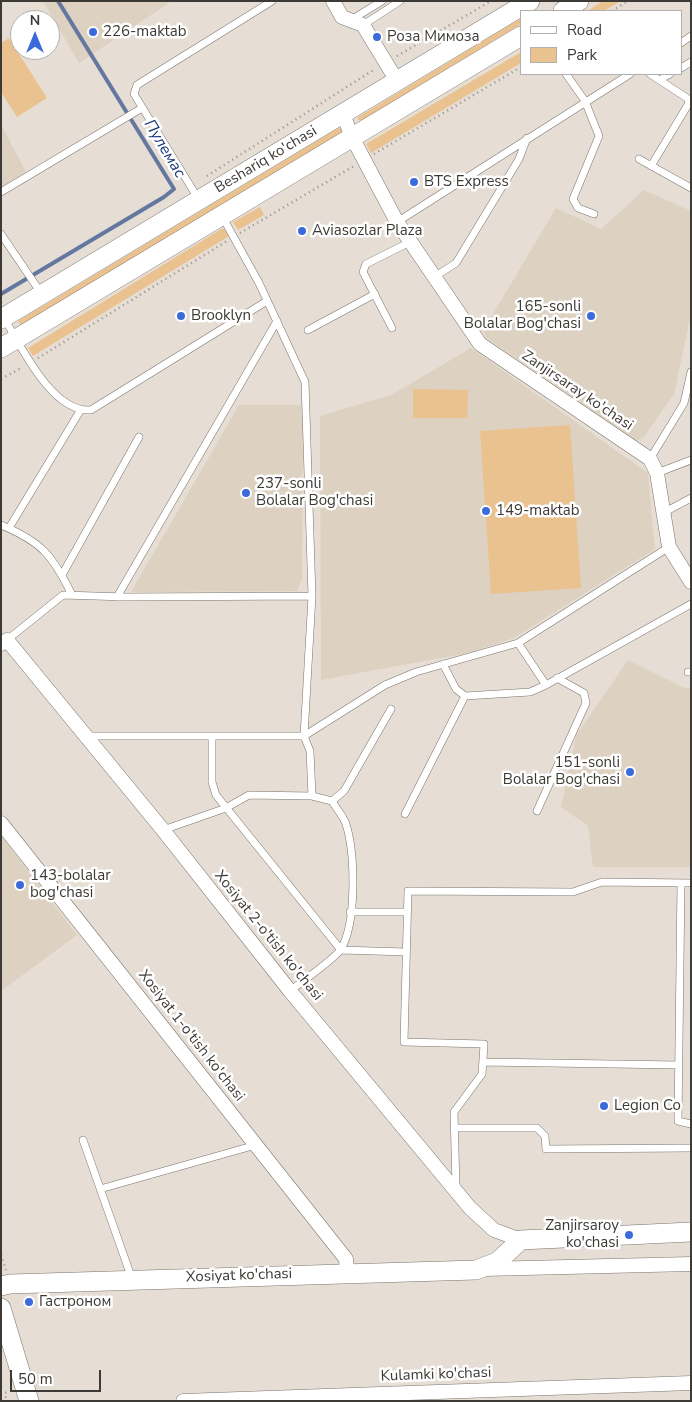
<!DOCTYPE html>
<html>
<head>
<meta charset="utf-8">
<style>
  body { margin:0 }
  #map { position:relative; width:692px; height:1402px; overflow:hidden; background:#e6ded5; font-family:"Nunito Sans",sans-serif }
  canvas { display:block }
  .frame { position:absolute; inset:0; border:2px solid #3d3a36; pointer-events:none }
  .legend { position:absolute; left:520px; top:10px; width:162px; height:65px; box-sizing:border-box; background:#fff; border:1px solid #b1b0af; margin:0; padding:6px 9px; list-style:none; font-size:15px; color:#3d3a36 }
  .legend li { display:flex; align-items:center; gap:10px; height:25px }
  .legend b { width:25px; border:1px solid #b1b0af }
  .north { position:absolute; left:10px; top:10px; width:50px; height:50px; box-sizing:border-box; background:#fff; border:1px solid #b1b0af; border-radius:50%; rotate:0deg; font-size:14px; font-weight:700; line-height:20px; text-align:center; color:#3d3a36 }
  .north::after { content:''; display:block; margin:auto; width:18px; height:22px; background:#3b6bdb; clip-path:polygon(50% 0,100% 100%,50% 72%,0 100%) }
  .scale { position:absolute; left:10px; top:1370px; width:91px; height:22px; box-sizing:border-box; border:2px solid #3d3a36; border-top:0; padding-left:6px; font-size:15px; line-height:18px; white-space:nowrap; color:#3d3a36; -webkit-text-stroke:4px #fff; paint-order:stroke }
</style>
</head>
<body>
<div id="map">
<canvas width="692" height="1402"></canvas>
<div class="frame"></div>
<ul class="legend">
<li><b style="height:6px;background:#fff"></b>Road</li>
<li><b style="height:14px;background:#eac28f"></b>Park</li>
</ul>
<div class="north">N</div>
<div class="scale">50 m</div>
</div>
<script>
const ctx = document.querySelector('canvas').getContext('2d');
ctx.lineJoin = 'round';
function fillPath(path, color) {
  ctx.fillStyle = color;
  ctx.fill(path, 'evenodd');
}
function trace(path, color, width, dash) {
  ctx.strokeStyle = color;
  ctx.lineWidth = width;
  ctx.lineCap = dash ? 'butt' : 'round';
  ctx.setLineDash(dash || []);
  ctx.stroke(path);
}
function drawText(font, color, halo, rows, align = 'center') {
  ctx.font = font + ' "Nunito Sans",sans-serif';
  ctx.lineWidth = 5;
  ctx.setLineDash([]);
  ctx.textBaseline = 'middle';
  ctx.strokeStyle = halo;
  ctx.fillStyle = color;
  for (const [text, x, y, turn = 0] of rows) {
    ctx.save();
    ctx.translate(x, y);
    ctx.rotate((+turn || 0) * Math.PI / 180);
    ctx.textAlign = isNaN(turn) ? turn : align;
    if (halo) ctx.strokeText(text, 0, 0);
    ctx.fillText(text, 0, 0);
    ctx.restore();
  }
}
fillPath(new Path2D(`
  M43 1H172L79 63Z
  M1 124 27 174 1 187Z
  M644 190 691 211V314L674 394 644 437 637 441 485 337 484 329 556 208 601 229Z
  M471 348 648 473 655 549 514 638 468 653 321 680 320 416 391 395Z
  M239 405H300L303 408 302 579 297 591 131 592Z
  M628 660 685 688H691V867H593L588 826 561 807 576 736Z
  M1 835 77 935 1 991Z`), '#ddd1c1');
fillPath(new Path2D(`
  M603 1H621L604 11H587Z
  M521 18V24L361 121 358 120V117Z
  M9 38 47 98 17 117 1 92V43Z
  M521 52V63L371 153 366 144Z
  M338 128 342 129V133L21 325 18 321Z
  M260 207 264 215 238 230 233 222Z
  M223 228 229 236 33 356 28 348Z
  M413 389 468 390 467 418H413Z
  M570 425 581 588 491 594 480 431Z`), '#eac28f');
trace(new Path2D(`
  M1 294 164 197 174 189 58 1`), '#64789f', 4);
const service = new Path2D(`
  M351 20 382 1
  M363 25 400 1
  M681 43 691 36
  M681 68 691 62
  M566 74 585 101 599 136 573 199 578 208 594 214
  M650 74 687 98 689 103 651 166
  M661 79 670 74
  M639 159 691 188
  M1 192 142 108
  M199 200 134 94 137 85 272 1
  M397 222 630 74
  M1 234 41 293
  M434 277 456 263 519 159 527 138
  M4 318C21 346 52 413 91 410L267 301
  M392 328 363 272 366 264 410 242
  M308 330 375 294
  M650 459 684 403 691 372
  M657 473 691 460
  M663 513 691 498
  M1 525C42 542 53 556 72 595
  M9 528 80 411
  M62 575 139 437
  M117 597 277 321
  M7 640 63 595 126 597 312 596
  M518 643 546 685 691 604
  M443 664 456 689 465 696 530 692 546 685
  M688 672H691
  M87 736H304L312 596 305 382 259 283 222 216
  M212 736V782L216 795 341 950 406 952
  M312 796 332 801 344 791 391 709
  M537 811 586 703 584 693 557 678
  M405 814 465 696
  M163 830 226 808 249 795 312 796 310 751 304 736 385 685 416 672 518 643 669 547
  M681 883 678 1121 691 1124
  M350 912H407
  M290 991C301 982 335 959 341 949 357 922 355 853 346 824 343 816 336 808 332 801
  M483 1062 679 1065
  M454 1128H537L545 1136 546 1149 691 1148
  M83 1140 132 1279
  M456 1187 454 1112 482 1074 484 1044 404 1042 408 891 573 892 602 882 691 883
  M100 1189 256 1145`);
const minor = new Path2D(`
  M333 1 342 17 363 25 397 81
  M343 114 352 137 397 222 480 344 650 459 657 473 669 547 691 582
  M1 644 7 640 163 830 290 991 470 1208 494 1230 521 1240
  M1 823 346 1259 347 1272
  M484 1269 691 1264
  M183 1401 691 1383`);
const secondary = new Path2D(`
  M563 11 579 1
  M1 319 530 1
  M1 348 521 36
  M1 1286 10 1284 476 1270 497 1262 521 1240 691 1232
  M1 1308 29 1401`);
trace(service, '#7a736b', 8);
trace(minor, '#7a736b', 15);
trace(secondary, '#7a736b', 20);
trace(new Path2D(`
  M612 11 628 1
  M397 56 491 1
  M374 154 521 67
  M207 176 375 69
  M240 233 354 166
  M38 358 227 241
  M1 379 23 367
  M1 1255 6 1270
  M3 1401 6 1399 5 1393 10 1391`), '#958f88', 2.5, [1, 4]);
trace(service, '#fff', 7);
trace(minor, '#fff', 14);
trace(secondary, '#fff', 19);
for (const [x, y, r, color] of [
  [93,32,5,"#3b6bdb"],
  [377,37,5,"#3b6bdb"],
  [414,182,5,"#3b6bdb"],
  [302,231,5,"#3b6bdb"],
  [181,316,5,"#3b6bdb"],
  [591,316,5,"#3b6bdb"],
  [246,493,5,"#3b6bdb"],
  [486,511,5,"#3b6bdb"],
  [630,772,5,"#3b6bdb"],
  [20,885,5,"#3b6bdb"],
  [604,1106,5,"#3b6bdb"],
  [629,1235,5,"#3b6bdb"],
  [29,1302,5,"#3b6bdb"]
]) {
  const dot = new Path2D();
  dot.arc(x, y, r, 0, 2 * Math.PI);
  ctx.fillStyle = color;
  ctx.fill(dot);
  trace(dot, '#fff', 2);
}
drawText('15px', '#3d3a36', '#fff', [
  ["226-maktab",103,32],
  ["Роза Мимоза",387,37],
  ["BTS Express",424,182],
  ["Aviasozlar Plaza",312,231],
  ["165-sonli",581,307,"right"],
  ["Bolalar Bog'chasi",581,324,"right"],
  ["Brooklyn",191,316],
  ["237-sonli",256,484],
  ["Bolalar Bog'chasi",256,501],
  ["149-maktab",496,511],
  ["151-sonli",620,763,"right"],
  ["Bolalar Bog'chasi",620,780,"right"],
  ["143-bolalar",30,876],
  ["bog'chasi",30,893],
  ["Legion Co",614,1106],
  ["Zanjirsaroy",619,1226,"right"],
  ["ko'chasi",619,1243,"right"],
  ["Гастроном",39,1302]
], 'left');
drawText('15px', '#3d3a36', '#fff', [
  ["Beshariq ko'chasi",266,160,-31],
  ["Zanjirsaray ko'chasi",577,391,34],
  ["Xosiyat 2-o'tish ko'chasi",268,936,51],
  ["Xosiyat 1-o'tish ko'chasi",191,1036,52],
  ["Xosiyat ko'chasi",239,1276,-2],
  ["Kulamki ko'chasi",436,1375,-2]
]);
drawText('italic 16px', '#163378', '#fff', [
  ["Пулемас",164,149,59]
]);
</script>
</body>
</html>
